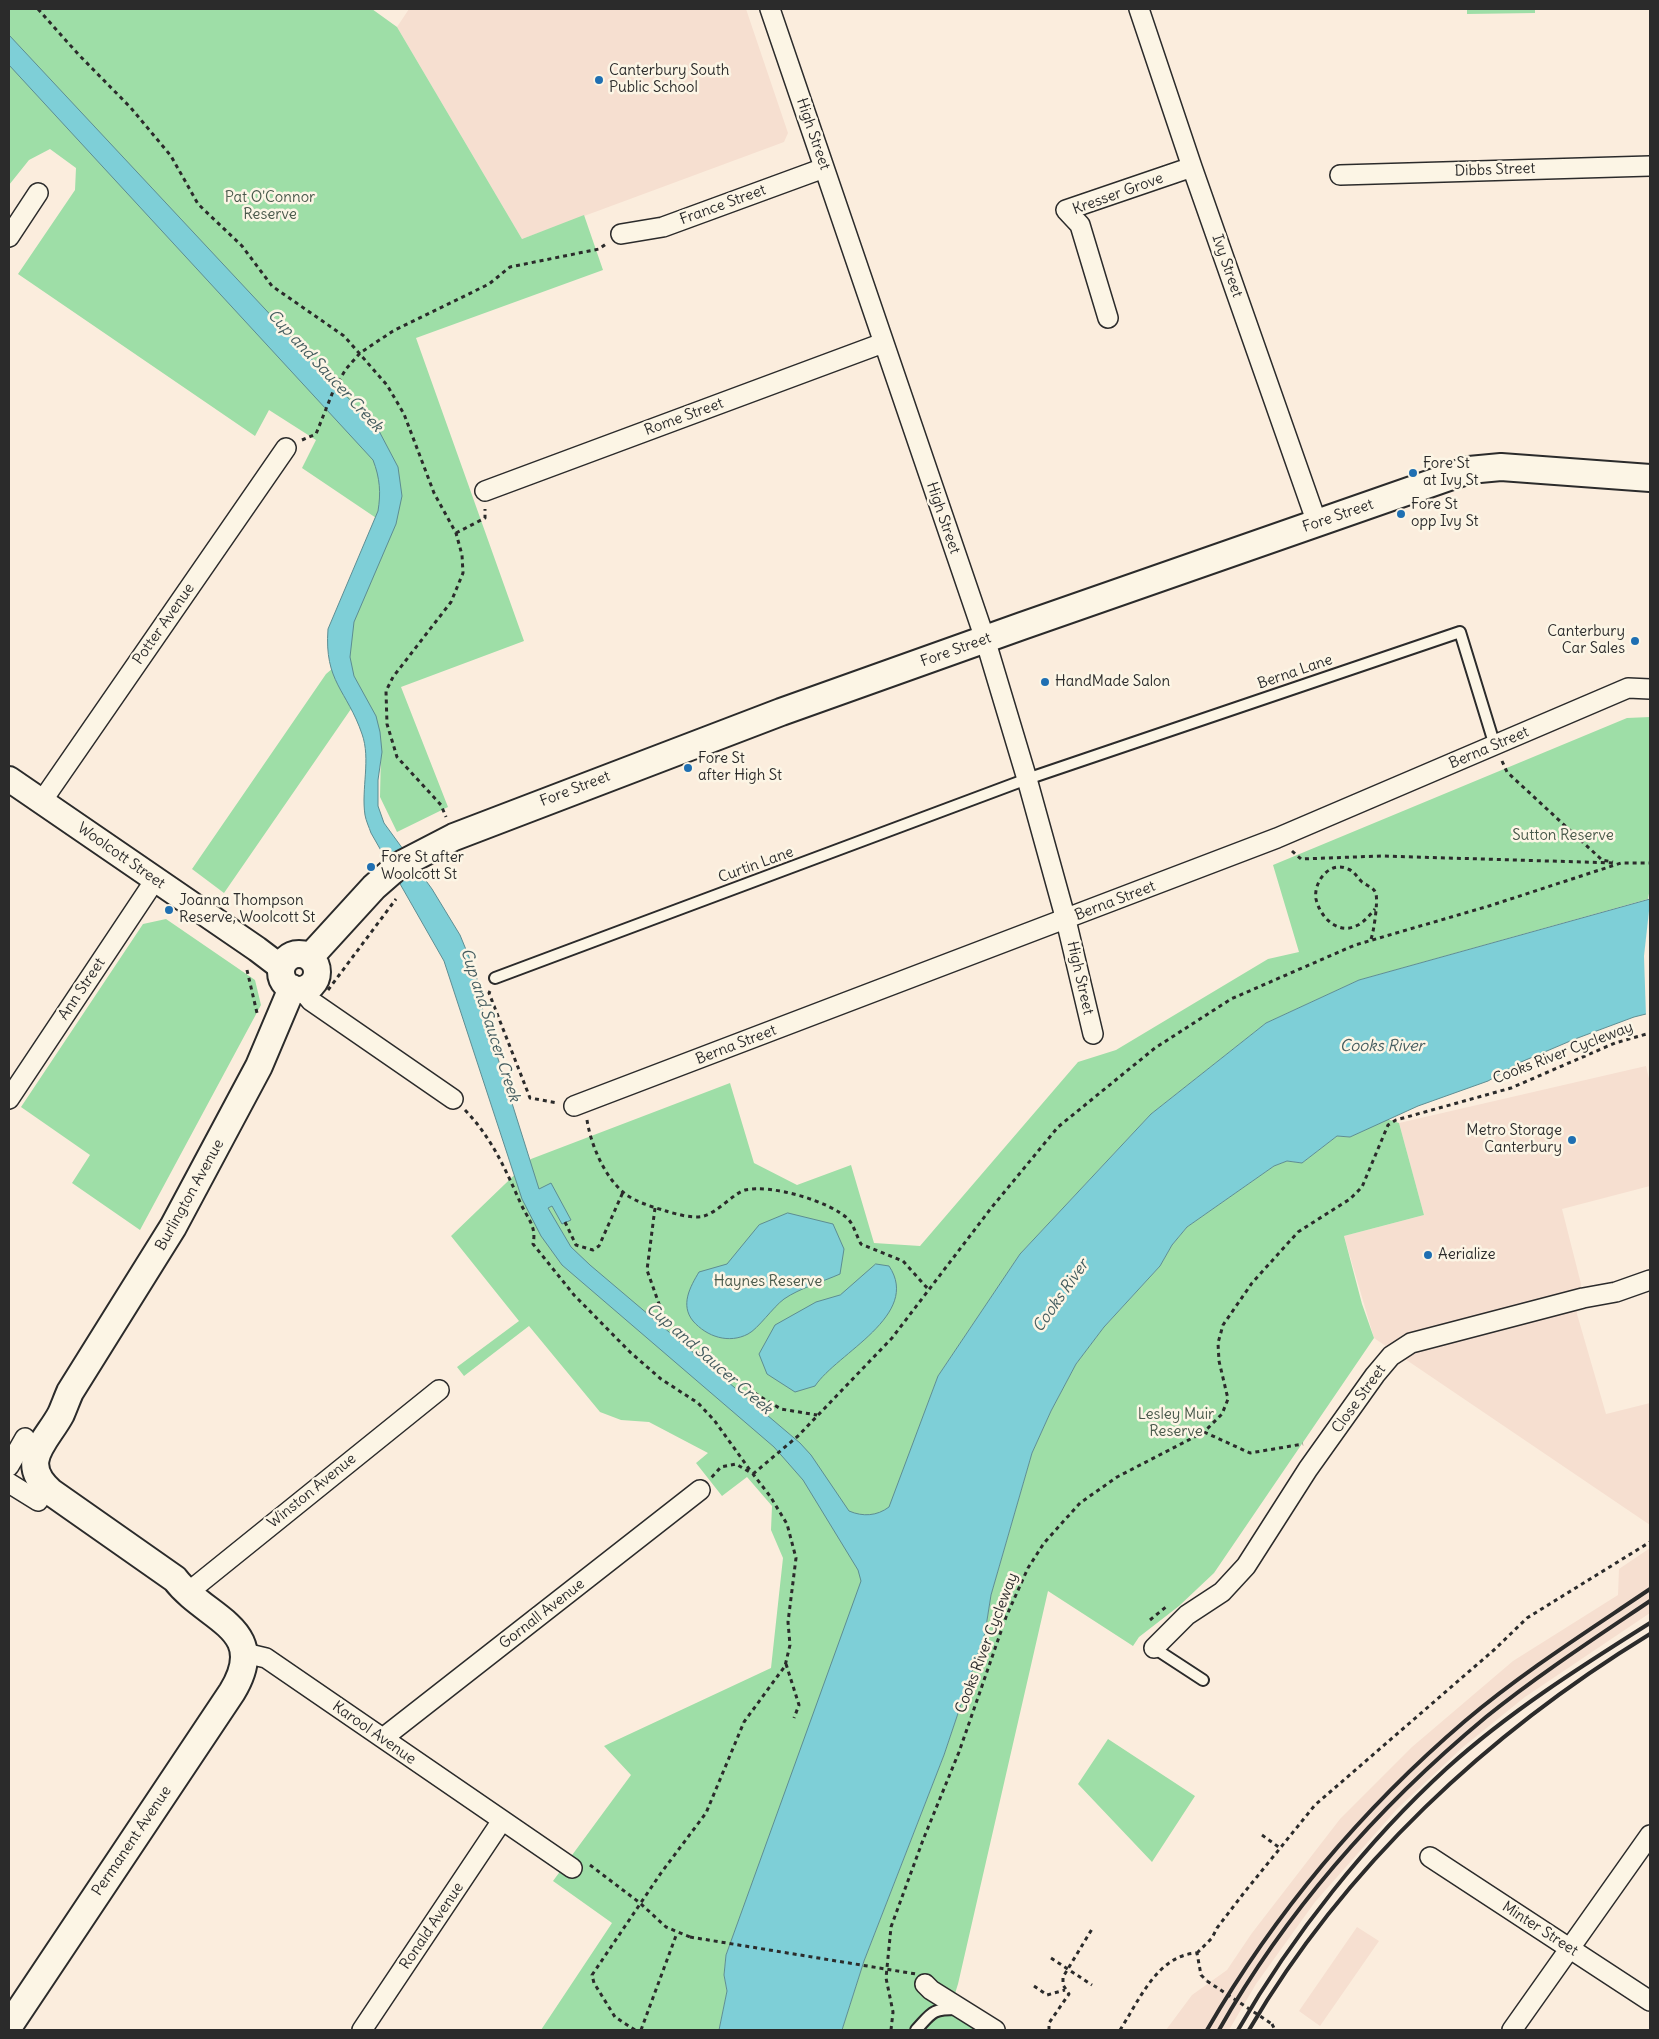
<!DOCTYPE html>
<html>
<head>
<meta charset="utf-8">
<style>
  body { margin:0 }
  #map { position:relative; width:1659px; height:2039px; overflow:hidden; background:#fbeddd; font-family:Delius,sans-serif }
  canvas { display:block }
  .frame { position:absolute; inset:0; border:10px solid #2b2b2b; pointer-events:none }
</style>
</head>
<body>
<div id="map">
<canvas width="1659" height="2039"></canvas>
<div class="frame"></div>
</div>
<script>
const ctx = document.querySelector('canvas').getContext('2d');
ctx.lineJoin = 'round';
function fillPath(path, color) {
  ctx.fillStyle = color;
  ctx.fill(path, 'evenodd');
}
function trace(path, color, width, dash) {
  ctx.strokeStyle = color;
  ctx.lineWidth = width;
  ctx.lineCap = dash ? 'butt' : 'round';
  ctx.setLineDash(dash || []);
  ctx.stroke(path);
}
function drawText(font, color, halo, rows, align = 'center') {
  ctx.font = font + ' Delius,sans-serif';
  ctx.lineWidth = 5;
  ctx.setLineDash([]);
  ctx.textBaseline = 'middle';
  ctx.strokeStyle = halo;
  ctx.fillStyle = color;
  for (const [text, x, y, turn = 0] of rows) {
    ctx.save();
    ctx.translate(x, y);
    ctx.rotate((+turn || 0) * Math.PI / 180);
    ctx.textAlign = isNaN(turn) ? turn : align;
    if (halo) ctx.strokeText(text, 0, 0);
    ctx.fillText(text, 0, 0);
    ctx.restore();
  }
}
fillPath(new Path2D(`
  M409 9H746L788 133 784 142 522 239 397 27Z
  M1646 1066 1650 1083V1186L1562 1209 1581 1284 1577 1314 1606 1414 1650 1403V1525L1374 1338 1344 1236 1424 1215 1399 1123Z
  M1650 1548V1613L1525 1697 1463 1747 1397 1809 1315 1902 1256 1984 1229 2030H1166L1192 1995 1227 1970 1252 1933 1340 1819 1412 1747 1513 1661 1618 1595 1619 1569Z
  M1357 1927 1379 1941 1320 2026 1299 2011Z`), '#f6dfd0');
fillPath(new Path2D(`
  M9 9H372L397 27 522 239 584 215 603 270 416 338 524 641 401 687 448 807 397 832 380 797 381 751 362 693 224 893 192 869 326 674 347 656 350 622 391 528 302 468 316 440 269 410 255 436 18 274 75 190 76 168 50 149 29 160 9 185Z
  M1467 9H1535V13L1467 14Z
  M1650 717V888L1648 899 1359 980 1266 1023 1151 1114 1020 1254 938 1376 726 1955 724 1975 727 1991 719 2030H541L612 1923 553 1881 631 1775 604 1746 771 1668 783 1558 771 1530 772 1506 747 1477 722 1496 696 1463 708 1453 649 1422 621 1420 600 1412 529 1326 464 1376 457 1367 519 1321 451 1236 531 1159 730 1083 754 1163 797 1185 851 1165 874 1243 920 1246 1078 1062 1116 1050 1268 959 1299 952 1273 865 1627 718Z
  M166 919 255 980 261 1005 140 1230 72 1183 90 1155 21 1107 143 924Z
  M1387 1119 1399 1123 1424 1215 1344 1236 1362 1304 1374 1338 1214 1573 1179 1606 1139 1637 1133 1646 1048 1591 958 1984 952 2003 978 2030H842L864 1961 944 1755 985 1633 991 1595 1032 1453 1051 1411 1076 1364 1104 1327 1160 1266 1172 1245 1187 1227 1274 1166 1287 1161 1302 1163 1337 1136 1350 1137Z
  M1108 1739 1195 1796 1152 1862 1078 1784Z`), '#9edea7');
const water = new Path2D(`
  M9 35 379 431 398 467 402 496 396 524 354 622 350 657 354 676 376 716 380 732 382 752 378 780V806L384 823 432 889 460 935 476 974 483 1011 539 1189 551 1183 571 1220 562 1224 552 1206 548 1208 571 1247 590 1265 800 1443 811 1455 849 1511C863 1517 877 1516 889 1507L938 1376 1020 1254 1151 1114 1266 1023 1359 980 1650 899V1013L1634 1017 1575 1039 1521 1062 1488 1081 1418 1106 1350 1137 1337 1136 1302 1163 1287 1161 1274 1166 1187 1227 1172 1245 1160 1266 1104 1327 1076 1364 1051 1411 1032 1453 991 1595 985 1633 944 1755 864 1961 842 2030H719L727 1991 724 1975 726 1955 861 1581 858 1570 803 1480 774 1447 562 1265 541 1236 522 1199 444 961 371 833C369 827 366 821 365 815 361 789 371 759 362 734 347 690 324 682 328 629L378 511C381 493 380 478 373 460L9 65Z
  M788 1213 833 1224 844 1249 840 1274C822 1282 800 1288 784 1299 773 1307 758 1329 748 1334 729 1344 707 1337 693 1321 680 1305 690 1287 699 1272L727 1264 759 1225Z
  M876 1264 889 1266C922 1315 837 1353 815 1386L795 1392 767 1374 759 1354 775 1325 816 1302 840 1295Z`);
fillPath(water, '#7ecfd7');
trace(water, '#5d8d92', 1);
fillPath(new Path2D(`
  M1650 902V1016L1646 1017 1644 956Z`), '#fbeddd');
const service = new Path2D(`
  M495 978 1027 779 1460 632 1495 746
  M1154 1648 1203 1680
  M916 2030C932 2013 931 2009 956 2009`);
const minor = new Path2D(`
  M770 9 985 639 1027 779 1066 920 1093 1034
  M1139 9 1192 167 1317 523
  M1340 175 1650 166
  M621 234 663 227 824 168
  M9 237 38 193
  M1108 318 1080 225 1066 210 1192 167
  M485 491 883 343
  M42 801 286 448
  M302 990 311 1001 453 1099
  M9 1099 155 880
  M574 1106 1277 838 1628 688 1650 689
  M9 1466 25 1438
  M9 1483 38 1501
  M186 1594 439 1390
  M1154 1648 1187 1615 1222 1592 1246 1566 1308 1469 1375 1375 1391 1356 1411 1343 1583 1298 1616 1292 1650 1280
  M245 1653 266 1658 572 1868
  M383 1738 700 1490
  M1430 1857 1650 2001
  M925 1984 931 1990 995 2030
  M362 2030 501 1822
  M1512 2030 1650 1835`);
const tertiary = new Path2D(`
  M9 779 257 949 282 968`);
const secondary = new Path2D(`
  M281 972a18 18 0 1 1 36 0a18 18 0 1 1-36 0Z
  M310 957 374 887 398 866 454 837 781 712 1022 626 1469 470 1501 467 1650 478
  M9 2026 232 1692C271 1628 206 1620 175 1579L51 1492C17 1462 46 1442 61 1414 64 1407 67 1399 70 1392L173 1227 259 1066 292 988`);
trace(service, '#2b2b2b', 14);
trace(minor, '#2b2b2b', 22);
trace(tertiary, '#2b2b2b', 28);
trace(secondary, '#2b2b2b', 30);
trace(new Path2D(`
  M38 9 78 54 131 108 171 156 198 204 242 246 272 286 344 336 387 385 404 414 434 493 456 533 462 555 463 573 451 602 393 677 386 691 387 724 397 757 441 805 446 817
  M302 440 316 434 334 389 346 369 360 353 393 331 489 284 510 267 599 249 606 244
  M456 533 485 518V509
  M1502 761 1507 772 1602 860 1613 862
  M1292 851 1301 859 1381 856 1616 863
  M1371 939C1374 931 1378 902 1376 894 1374 887 1367 886 1362 882 1357 877 1354 871 1348 869 1330 860 1313 882 1316 899 1320 917 1338 936 1358 925 1364 922 1370 915 1375 909
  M247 970 257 1013
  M328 990 396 899
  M490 991 489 993 530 1098 558 1103
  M465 1110C491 1137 505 1168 520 1202 527 1218 537 1226 533 1244L574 1295 630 1352 661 1379 698 1403 714 1420 752 1473
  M587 1120C591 1145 604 1176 624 1193 635 1202 653 1207 666 1211 676 1214 693 1219 704 1216 718 1212 734 1193 745 1190 770 1184 831 1201 849 1220 854 1226 857 1237 861 1244L903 1261 929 1290
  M655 1208 647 1270 665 1321 693 1349 759 1396 781 1409 817 1415
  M565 1222 576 1245 593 1250 599 1246 623 1192
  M1204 1432 1250 1453 1303 1444
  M753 1474 798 1436 892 1338 992 1207 1058 1127 1155 1048 1231 999 1355 945 1489 906 1621 863H1650
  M1150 1620 1167 1606
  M786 1664 799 1705 794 1718
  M1262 1835 1280 1848
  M590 1865 640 1903 666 1927 690 1937
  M1197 1953 1212 1938 1217 1928 1243 1894 1315 1805 1495 1649 1527 1618 1650 1542
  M1051 1958 1092 1985
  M1034 1986 1047 1995 1065 1990
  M1272 2024 1275 2030
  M635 2030 615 2017 594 1983 592 1975 661 1873 706 1813 744 1722 785 1666 790 1645 788 1622 796 1558 787 1524 770 1496 753 1474 736 1464 721 1467 711 1478
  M641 2030 677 1933
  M891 2030 893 2012 886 1978 891 1927 923 1840 959 1752 1006 1617 1028 1568 1044 1543 1080 1503 1117 1477 1204 1432 1222 1414 1228 1399 1219 1361 1218 1343 1223 1325 1252 1283 1298 1232 1350 1199 1362 1187 1388 1125 1396 1120 1511 1088 1615 1043 1650 1033
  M1049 2030V2023L1069 1994 1063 1985V1977L1092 1929
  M1120 2030C1139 2001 1157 1955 1197 1953L1201 1975 1207 1981`), '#2b2b2b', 3, [4, 4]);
trace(service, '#fcf5e5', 10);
trace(minor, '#fcf5e5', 19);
trace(tertiary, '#fcf5e5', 24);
trace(secondary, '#fcf5e5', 26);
trace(new Path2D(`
  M1207 2030C1275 1913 1362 1809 1465 1721 1523 1672 1588 1631 1650 1589
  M1219 2030C1287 1910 1380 1805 1486 1717 1538 1675 1595 1638 1650 1601
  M1238 2030C1292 1936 1367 1841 1447 1768 1509 1712 1580 1667 1650 1623
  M1249 2030C1345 1866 1488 1733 1650 1634`), '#2b2b2b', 4);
trace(new Path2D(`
  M690 1937 916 1974
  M1207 1981 1272 2024`), '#2b2b2b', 3, [4, 4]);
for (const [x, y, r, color] of [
  [599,80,5,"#1f6fb2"],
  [1413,473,5,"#1f6fb2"],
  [1401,514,5,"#1f6fb2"],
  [1635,641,5,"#1f6fb2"],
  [1045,682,5,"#1f6fb2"],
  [688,768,5,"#1f6fb2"],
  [371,867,5,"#1f6fb2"],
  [169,910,5,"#1f6fb2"],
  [1572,1140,5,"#1f6fb2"],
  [1428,1255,5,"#1f6fb2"]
]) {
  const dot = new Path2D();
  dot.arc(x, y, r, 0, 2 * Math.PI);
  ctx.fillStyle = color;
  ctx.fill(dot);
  trace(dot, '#fcf5e5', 2);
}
drawText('15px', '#2b2b2b', '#fcf5e5', [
  ["Canterbury South",609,71],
  ["Public School",609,88],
  ["Fore St",1423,464],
  ["at Ivy St",1423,481],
  ["Fore St",1411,505],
  ["opp Ivy St",1411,522],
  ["Canterbury",1625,632,"right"],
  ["Car Sales",1625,649,"right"],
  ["HandMade Salon",1055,682],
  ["Fore St",698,759],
  ["after High St",698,776],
  ["Fore St after",381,858],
  ["Woolcott St",381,875],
  ["Joanna Thompson",179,901],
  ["Reserve, Woolcott St",179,918],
  ["Metro Storage",1562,1131,"right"],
  ["Canterbury",1562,1148,"right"],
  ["Aerialize",1438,1255]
], 'left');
drawText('15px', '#2b2b2b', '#fcf5e5', [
  ["High Street",813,134,71],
  ["Dibbs Street",1495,170,-2],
  ["Kresser Grove",1118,194,-20],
  ["France Street",723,205,-20],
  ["Ivy Street",1227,266,71],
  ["Rome Street",684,417,-20],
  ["Fore Street",1338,516,-19],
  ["High Street",943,518,71],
  ["Potter Avenue",164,624,-55],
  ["Fore Street",956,650,-20],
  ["Berna Lane",1295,672,-19],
  ["Berna Street",1489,748,-23],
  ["Fore Street",575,789,-21],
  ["Woolcott Street",121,856,35],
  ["Curtin Lane",756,865,-20],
  ["Berna Street",1115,901,-21],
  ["High Street",1080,978,77],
  ["Ann Street",82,989,-56],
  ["Berna Street",736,1045,-21],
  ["Cooks River Cycleway",1563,1053,-21],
  ["Burlington Avenue",190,1195,-61],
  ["Close Street",1359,1399,-54],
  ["Winston Avenue",312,1491,-39],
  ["Gornall Avenue",542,1614,-38],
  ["Cooks River Cycleway",987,1643,-69],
  ["Karool Avenue",374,1733,35],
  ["Permanent Avenue",132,1841,-56],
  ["Ronald Avenue",432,1926,-56],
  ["Minter Street",1540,1929,33]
]);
drawText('15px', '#48584a', '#fcf5e5', [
  ["Pat O'Connor",270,198],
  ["Reserve",270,215],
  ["Sutton Reserve",1563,836],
  ["Haynes Reserve",768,1282],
  ["Lesley Muir",1176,1415],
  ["Reserve",1176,1432]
]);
drawText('italic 16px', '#445c5f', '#fcf5e5', [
  ["Cup and Saucer Creek",325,371,47],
  ["Cup and Saucer Creek",490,1025,72],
  ["Cooks River",1382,1046],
  ["Cooks River",1061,1296,-55],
  ["Cup and Saucer Creek",709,1359,41]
]);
</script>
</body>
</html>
